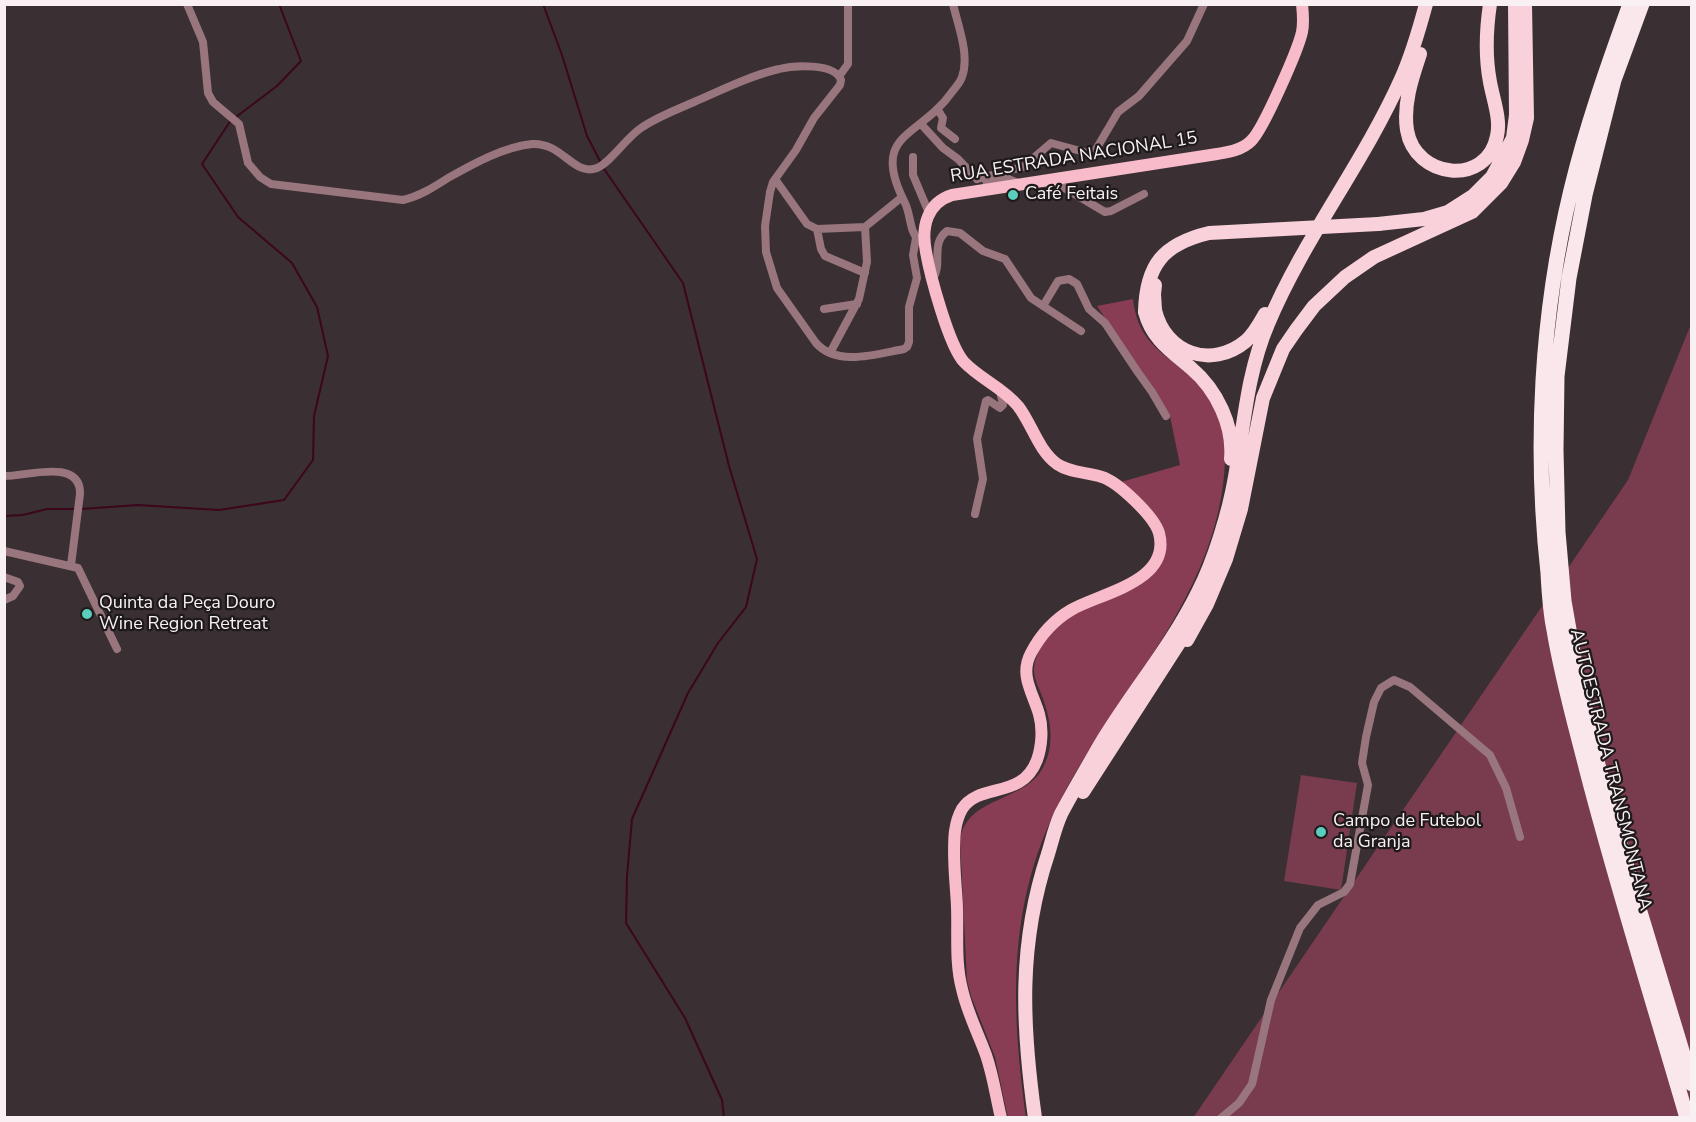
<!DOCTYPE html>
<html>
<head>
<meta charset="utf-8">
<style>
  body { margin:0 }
  #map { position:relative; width:1696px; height:1122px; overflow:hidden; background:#3a2f32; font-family:"Nunito Sans",sans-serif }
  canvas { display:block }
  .frame { position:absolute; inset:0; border:6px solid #f8f0f2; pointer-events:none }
</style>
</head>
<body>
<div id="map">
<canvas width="1696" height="1122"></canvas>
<div class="frame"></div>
</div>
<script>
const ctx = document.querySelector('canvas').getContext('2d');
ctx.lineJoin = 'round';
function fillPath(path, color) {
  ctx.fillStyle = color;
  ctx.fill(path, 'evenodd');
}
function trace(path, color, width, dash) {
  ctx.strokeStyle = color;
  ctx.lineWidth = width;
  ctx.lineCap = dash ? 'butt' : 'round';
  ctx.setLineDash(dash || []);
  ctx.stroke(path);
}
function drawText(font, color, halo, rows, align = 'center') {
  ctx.font = font + ' "Nunito Sans",sans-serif';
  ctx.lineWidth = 4.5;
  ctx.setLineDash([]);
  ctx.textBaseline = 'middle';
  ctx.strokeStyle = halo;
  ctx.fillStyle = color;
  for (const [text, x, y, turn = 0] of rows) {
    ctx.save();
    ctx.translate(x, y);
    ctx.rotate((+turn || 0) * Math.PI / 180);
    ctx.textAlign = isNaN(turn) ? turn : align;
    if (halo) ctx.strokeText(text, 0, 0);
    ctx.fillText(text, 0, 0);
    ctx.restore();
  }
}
fillPath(new Path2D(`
  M1691 324V1117L1193 1118 1628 480Z
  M1301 775 1357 783 1341 890 1284 881Z`), '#783c4e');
fillPath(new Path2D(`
  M1133 299C1138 346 1167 353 1196 382 1217 402 1226 432 1225 461 1220 594 1117 690 1059 803 1007 905 1011 1007 1026 1117L1008 1118 995 1057 971 996 967 980 960 839C968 797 1021 802 1041 771 1056 747 1051 720 1042 696 1039 688 1034 679 1034 670 1034 653 1049 634 1061 623 1069 615 1082 610 1092 604 1115 591 1137 578 1160 565 1181 527 1146 506 1121 482L1180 465 1170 416 1097 306Z`), '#883d55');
trace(new Path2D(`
  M543 4 562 55 587 136 600 161
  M236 117 277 86 301 61 279 4
  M604 169 683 283 729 466 757 559 746 607 718 643 688 693 632 819 627 876 626 923 685 1018 722 1100 724 1118
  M81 509 138 505 219 510 284 500 313 460 314 416 328 356 317 307 292 263 238 217 202 164 231 120
  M4 516 23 515 47 509H74`), '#3c061c', 2);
trace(new Path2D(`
  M187 4 203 42 208 93 213 102 239 124 248 163 260 177 271 184 403 200C420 196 434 187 448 178 473 164 503 147 532 144 562 142 574 177 597 168 610 163 626 138 641 128 657 117 676 110 694 102 722 90 749 76 779 69 794 65 835 63 841 80L840 85 814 118 796 150 773 182 770 192 765 226 766 252 777 288 816 343C837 367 877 354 904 349L907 347 909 342V307L917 278 913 255 916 238
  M840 75 848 64V4
  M938 110 943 118 941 128 955 139
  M921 124 943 148 958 159 977 179
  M913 157V175L929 213
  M775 179 807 224 817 229 865 227 902 197
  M977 179 1023 167 1051 143 1088 153 1095 151 1118 112 1139 96 1187 41 1204 4
  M1051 180 1105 212 1111 211 1144 194
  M986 181 1006 178 1020 184
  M817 229 821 249 825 256 865 273
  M919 241C909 231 911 215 905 203 869 132 919 139 952 92 955 88 960 83 962 77 970 55 958 26 953 4
  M933 279C943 263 930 244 947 231L960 233 983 251 1005 259 1031 298 1081 331
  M1043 306 1058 281 1069 279 1077 284 1089 309 1105 323 1137 371 1152 392 1166 416
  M824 309 857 304
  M830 353 859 299 867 262 865 227
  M4 476C24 477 81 457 80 494L71 565
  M975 514 983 479 977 439 986 401 988 400 1000 408 1003 405 1000 391
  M4 551 78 568 117 649
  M4 577 18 582 20 586 13 596 4 600
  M1221 1118 1239 1103 1252 1084 1271 1000 1300 928 1318 905 1344 892 1350 884 1368 785 1362 763 1366 737 1374 702 1381 688 1394 680 1410 687 1490 755 1506 788 1520 837`), '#99757e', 8);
trace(new Path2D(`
  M1001 1118C996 1097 993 1075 986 1055 978 1033 967 1012 962 989 955 963 958 934 957 907 956 883 952 856 955 831 956 824 958 816 962 809 979 782 1022 800 1037 760 1042 746 1043 728 1039 714 1033 693 1019 675 1031 653 1040 636 1054 620 1071 610 1100 593 1172 582 1159 533 1154 516 1118 482 1102 477 1087 472 1070 473 1057 464 1038 450 1032 424 1018 406 1002 387 980 379 964 362 949 346 930 275 926 252 921 227 927 203 952 195L1217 154C1229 152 1242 150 1251 141 1263 130 1298 50 1302 32 1304 23 1303 14 1302 4`), '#f7bbca', 12);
trace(new Path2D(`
  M1420 54C1412 78 1403 104 1407 130 1415 179 1487 187 1497 136 1501 119 1493 99 1490 82 1485 56 1486 31 1490 4
  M1378 224 1424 219 1448 212 1473 196 1492 177 1513 138 1516 115 1515 4
  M1155 310C1165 353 1211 370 1246 341 1254 334 1260 323 1265 314
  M1145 312C1152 339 1171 351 1191 368 1217 390 1234 426 1231 459
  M1187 640 1207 604 1226 559 1241 509 1263 398 1283 349 1296 330 1314 306 1345 277 1374 257 1472 212 1501 183 1514 162 1522 140 1527 118 1525 4
  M1083 792 1188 629
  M1035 1118C1022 1025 1018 944 1048 854 1052 841 1055 827 1061 814 1073 791 1087 768 1100 745 1131 693 1171 647 1198 592 1214 561 1229 512 1235 477 1244 425 1247 373 1268 324 1304 238 1363 164 1401 79 1412 55 1419 30 1426 4`), '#f8d1da', 14);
trace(new Path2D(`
  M1630 4C1608 65 1586 127 1571 190 1541 314 1534 446 1548 573 1549 592 1550 611 1554 630 1562 679 1576 727 1588 775 1618 890 1654 1004 1687 1118
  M1642 4 1614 80 1585 195 1569 278 1557 376 1556 450 1558 532 1564 601 1576 669 1598 765 1634 892 1692 1084`), '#fae7eb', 15);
trace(new Path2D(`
  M1155 310 1154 294 1155 285
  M1145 312C1146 265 1163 244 1209 233L1378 224`), '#f8d1da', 14);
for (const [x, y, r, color] of [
  [1013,195,6,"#5acebc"],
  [87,614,6,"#5acebc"],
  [1321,832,6,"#5acebc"]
]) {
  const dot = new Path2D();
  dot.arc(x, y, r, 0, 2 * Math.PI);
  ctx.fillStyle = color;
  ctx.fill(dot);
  trace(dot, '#1e191a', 2);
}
drawText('18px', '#f8f0f2', '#1e191a', [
  ["RUA ESTRADA NACIONAL 15",1074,158,-9],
  ["AUTOESTRADA TRANSMONTANA",1610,770,76]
]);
drawText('18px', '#f8f0f2', '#1e191a', [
  ["Café Feitais",1025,195],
  ["Quinta da Peça Douro",99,604],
  ["Wine Region Retreat",99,625],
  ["Campo de Futebol",1333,822],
  ["da Granja",1333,843]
], 'left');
</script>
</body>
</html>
